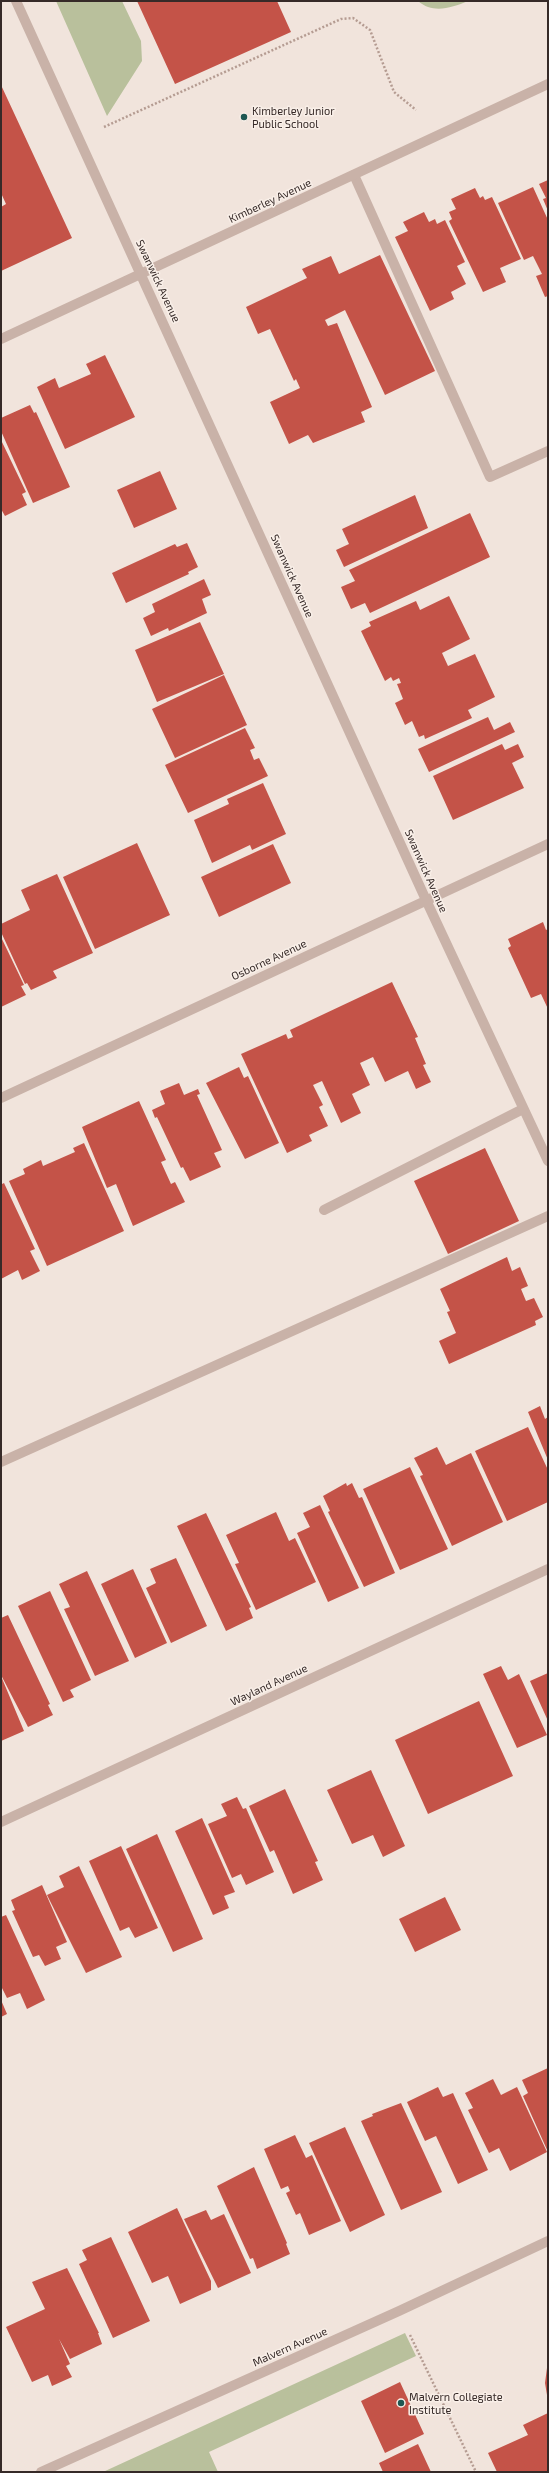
<!DOCTYPE html>
<html>
<head>
<meta charset="utf-8">
<style>
  body { margin:0 }
  #map { position:relative; width:549px; height:2473px; overflow:hidden; background:#f1e4dc; font-family:"Exo 2",sans-serif }
  canvas { display:block }
  .frame { position:absolute; inset:0; border:2px solid #362a28; pointer-events:none }
</style>
</head>
<body>
<div id="map">
<canvas width="549" height="2473"></canvas>
<div class="frame"></div>
</div>
<script>
const ctx = document.querySelector('canvas').getContext('2d');
ctx.lineJoin = 'round';
function fillPath(path, color) {
  ctx.fillStyle = color;
  ctx.fill(path, 'evenodd');
}
function trace(path, color, width, dash) {
  ctx.strokeStyle = color;
  ctx.lineWidth = width;
  ctx.lineCap = dash ? 'butt' : 'round';
  ctx.setLineDash(dash || []);
  ctx.stroke(path);
}
function drawText(font, color, halo, rows, align = 'center') {
  ctx.font = font + ' "Exo 2",sans-serif';
  ctx.lineWidth = 3;
  ctx.setLineDash([]);
  ctx.textBaseline = 'middle';
  ctx.strokeStyle = halo;
  ctx.fillStyle = color;
  for (const [text, x, y, turn = 0] of rows) {
    ctx.save();
    ctx.translate(x, y);
    ctx.rotate((+turn || 0) * Math.PI / 180);
    ctx.textAlign = isNaN(turn) ? turn : align;
    if (halo) ctx.strokeText(text, 0, 0);
    ctx.fillText(text, 0, 0);
    ctx.restore();
  }
}
fillPath(new Path2D(`
  M56 1H122L141 41 142 61 107 116Z
  M418 1H468C451 8 433 14 418 1Z
  M405 2333 416 2356 209 2452 218 2472H103Z`), '#b9c09c');
fillPath(new Path2D(`
  M137 1H277L291 32 175 84Z
  M1 85 72 238 1 271V207L6 204 1 193Z
  M548 180V211L543 199 546 198 539 184Z
  M533 187 548 220V296L545 297 536 276 542 274 533 256 524 260 498 203Z
  M475 188 480 198 483 196 485 200 492 197 521 259 500 268 506 282 483 292 449 221 452 219 449 212 456 209 451 199Z
  M424 212 429 222 435 219 437 224 445 220 465 262 457 266 466 284 451 292 454 299 430 311 395 237 408 231 403 222Z
  M380 255 435 371 385 395 345 310 325 320 328 326 337 323 372 407 361 412 365 422 313 443 308 435 289 444 270 402 300 388 296 379 294 381 270 329 258 334 246 307 307 278 302 269 331 256 339 274Z
  M105 355 135 417 65 449 37 387 55 378 59 388 91 374 86 364Z
  M30 405 34 413 36 412 70 487 33 503 1 431V418Z
  M1 440 26 492 22 494 27 505 5 516 1 509Z
  M160 471 177 509 134 528 117 490Z
  M415 495 428 528 344 567 336 550 349 544 342 529Z
  M470 513 490 557 370 613 365 603 351 609 341 587 355 581 349 570Z
  M187 543 198 567 188 572 189 574 126 603 112 573 175 544 177 547Z
  M204 579 211 595 202 599 207 613 169 631 168 628 151 636 143 618 155 612 152 604Z
  M449 596 470 639 442 653 448 666 475 654 495 697 468 710 472 718 425 739 424 735 419 737 412 721 405 725 395 703 403 699 397 684 401 683 399 678 393 681 391 677 385 681 361 631 371 626 369 622 416 601 420 610Z
  M200 622 224 674 157 702 135 650Z
  M224 675 247 725 175 758 152 709Z
  M488 717 494 730 510 722 515 732 429 772 418 749Z
  M245 728 255 748 250 750 254 760 259 758 268 776 188 813 165 765Z
  M502 744 505 750 518 744 524 757 512 763 524 788 453 820 433 776Z
  M263 783 286 834 252 850 250 845 212 863 194 820 229 804 227 799Z
  M137 843 170 915 95 949 63 877Z
  M273 844 291 883 219 917 201 877Z
  M57 874 93 953 53 971 57 978 31 990 27 983 25 984 1 932V924L30 910 21 890Z
  M543 922 546 930 548 929V1009L541 994 531 998 508 948 511 946 508 939Z
  M1 937 24 985 21 986 26 995 1 1007Z
  M392 982 418 1037 415 1038 426 1064 423 1065 431 1082 416 1089 408 1071 385 1082 373 1057 360 1063 370 1085 352 1094 361 1113 341 1123 322 1081 313 1085 323 1105 319 1107 328 1126 309 1135 312 1141 287 1153 241 1054 286 1034 288 1039 293 1037 290 1030Z
  M239 1067 244 1078 248 1076 279 1143 245 1159 206 1083Z
  M179 1083 184 1095 198 1089 200 1094 197 1095 222 1150 214 1153 221 1167 190 1181 183 1167 181 1168 157 1117 155 1118 152 1110 165 1104 160 1091Z
  M139 1101 166 1160 161 1162 171 1184 175 1182 185 1202 133 1226 116 1184 107 1188 82 1127Z
  M84 1143 124 1231 47 1266 9 1181 25 1174 23 1169 41 1160 43 1166 75 1152 73 1148Z
  M485 1148 519 1221 448 1254 414 1181Z
  M1 1181 2 1184 4 1183 35 1249 30 1251 40 1271 22 1280 18 1270 1 1279Z
  M507 1257 512 1271 520 1267 528 1286 521 1289 526 1301 534 1298 543 1317 535 1321 536 1325 449 1364 439 1341 456 1333 447 1312 450 1311 440 1289Z
  M540 1406 545 1419 548 1417V1460L528 1412Z
  M528 1427 548 1470V1502L507 1521 475 1451Z
  M437 1447 446 1465 471 1453 503 1522 452 1546 420 1476 423 1475 414 1458Z
  M410 1467 448 1549 400 1570 363 1489Z
  M346 1483 347 1486 352 1483 359 1498 362 1497 395 1573 364 1587 328 1512 330 1511 323 1496Z
  M320 1505 359 1588 328 1602 297 1533 310 1527 303 1513Z
  M276 1512 289 1541 295 1538 316 1582 256 1610 235 1564 239 1563 226 1535Z
  M206 1513 251 1607 249 1608 253 1618 226 1631 177 1526Z
  M176 1558 207 1626 171 1643 146 1588 156 1583 150 1569Z
  M133 1569 167 1643 135 1658 101 1584Z
  M87 1571 129 1661 95 1676 64 1609 70 1607 59 1584Z
  M50 1591 91 1680 70 1690 74 1697 63 1702 18 1606Z
  M8 1615 50 1704 48 1705 53 1715 28 1727 1 1675V1618Z
  M501 1666 508 1680 519 1674 547 1735 517 1748 483 1674Z
  M548 1673V1721L530 1681Z
  M1 1676 24 1731 1 1741Z
  M479 1701 513 1776 428 1814 395 1740Z
  M371 1770 405 1846 383 1857 373 1835 352 1844 327 1790Z
  M285 1789 318 1861 315 1862 323 1880 293 1894 274 1850 270 1852 249 1806Z
  M237 1797 243 1809 246 1808 274 1872 246 1885 241 1874 232 1878 208 1824 227 1816 221 1804Z
  M202 1818 235 1892 224 1896 229 1908 213 1915 175 1831Z
  M157 1834 203 1939 173 1952 126 1849Z
  M121 1846 158 1928 135 1938 129 1927 120 1931 89 1861Z
  M79 1866 122 1957 86 1973 47 1895 64 1887 59 1876Z
  M42 1885 67 1942 56 1947 61 1959 45 1966 39 1955 33 1957 12 1911 15 1910 11 1900Z
  M445 1897 461 1930 415 1952 399 1919Z
  M6 1915 45 2000 27 2009 20 1993 7 1998 1 1986V1917Z
  M1 2000 7 2014 1 2017Z
  M548 2068V2152L523 2096 528 2093 522 2080Z
  M493 2079 501 2095 517 2087 547 2152 510 2171 499 2148 489 2153 468 2110 473 2108 465 2093Z
  M438 2087 443 2097 453 2093 488 2170 458 2184 436 2136 425 2141 407 2102Z
  M401 2103 442 2192 401 2210 361 2121 373 2116 372 2114Z
  M345 2127 385 2215 350 2232 309 2143Z
  M295 2135 306 2158 312 2155 341 2221 309 2235 300 2213 296 2215 286 2193 290 2191 288 2186 281 2189 264 2149Z
  M254 2167 287 2243 286 2244 290 2254 257 2269 253 2258 250 2259 217 2186Z
  M177 2208 211 2281V2290L180 2304 168 2276 152 2283 128 2232Z
  M206 2210 211 2220 224 2214 251 2273 218 2288 184 2219Z
  M111 2237 150 2321 113 2338 79 2264 87 2260 82 2250Z
  M67 2268 99 2333H98L102 2344 70 2359 59 2339 70 2364 66 2366 72 2377 52 2386 48 2375 32 2382 6 2327 45 2309 32 2282Z
  M547 2368H548L547 2395 545 2383Z
  M400 2382 424 2434 385 2453 361 2401Z
  M548 2413V2472H497L488 2453 528 2435 523 2425Z
  M418 2444 431 2472H383L379 2463Z`), '#c45348');
trace(new Path2D(`
  M104 127 341 19 353 18 370 30 394 92 416 110
  M410 2335 476 2472`), '#b59c92', 2.5, [2, 2]);
trace(new Path2D(`
  M354 175 490 477 548 451
  M324 1210 523 1109
  M1 1462 548 1216`), '#c9b2a8', 10);
trace(new Path2D(`
  M16 1 426 900 548 1161
  M1 339 548 84
  M1 1098 548 844
  M1 1822 548 1569
  M41 2472 399 2311 548 2241`), '#c9b2a8', 10);
for (const [x, y, r, color] of [
  [244,117,4,"#1e5752"],
  [401,2403,4,"#1e5752"]
]) {
  const dot = new Path2D();
  dot.arc(x, y, r, 0, 2 * Math.PI);
  ctx.fillStyle = color;
  ctx.fill(dot);
  trace(dot, '#f9efe8', 1.5);
}
drawText('11px', '#362a28', '#f9efe8', [
  ["Kimberley Junior",252,111],
  ["Public School",252,124],
  ["Malvern Collegiate",409,2397],
  ["Institute",409,2410]
], 'left');
drawText('11px', '#362a28', '#f9efe8', [
  ["Kimberley Avenue",270,201,-25],
  ["Swanwick Avenue",158,281,65],
  ["Swanwick Avenue",292,576,66],
  ["Swanwick Avenue",426,871,66],
  ["Osborne Avenue",269,960,-25],
  ["Wayland Avenue",269,1685,-25],
  ["Malvern Avenue",290,2347,-24]
]);
</script>
</body>
</html>
